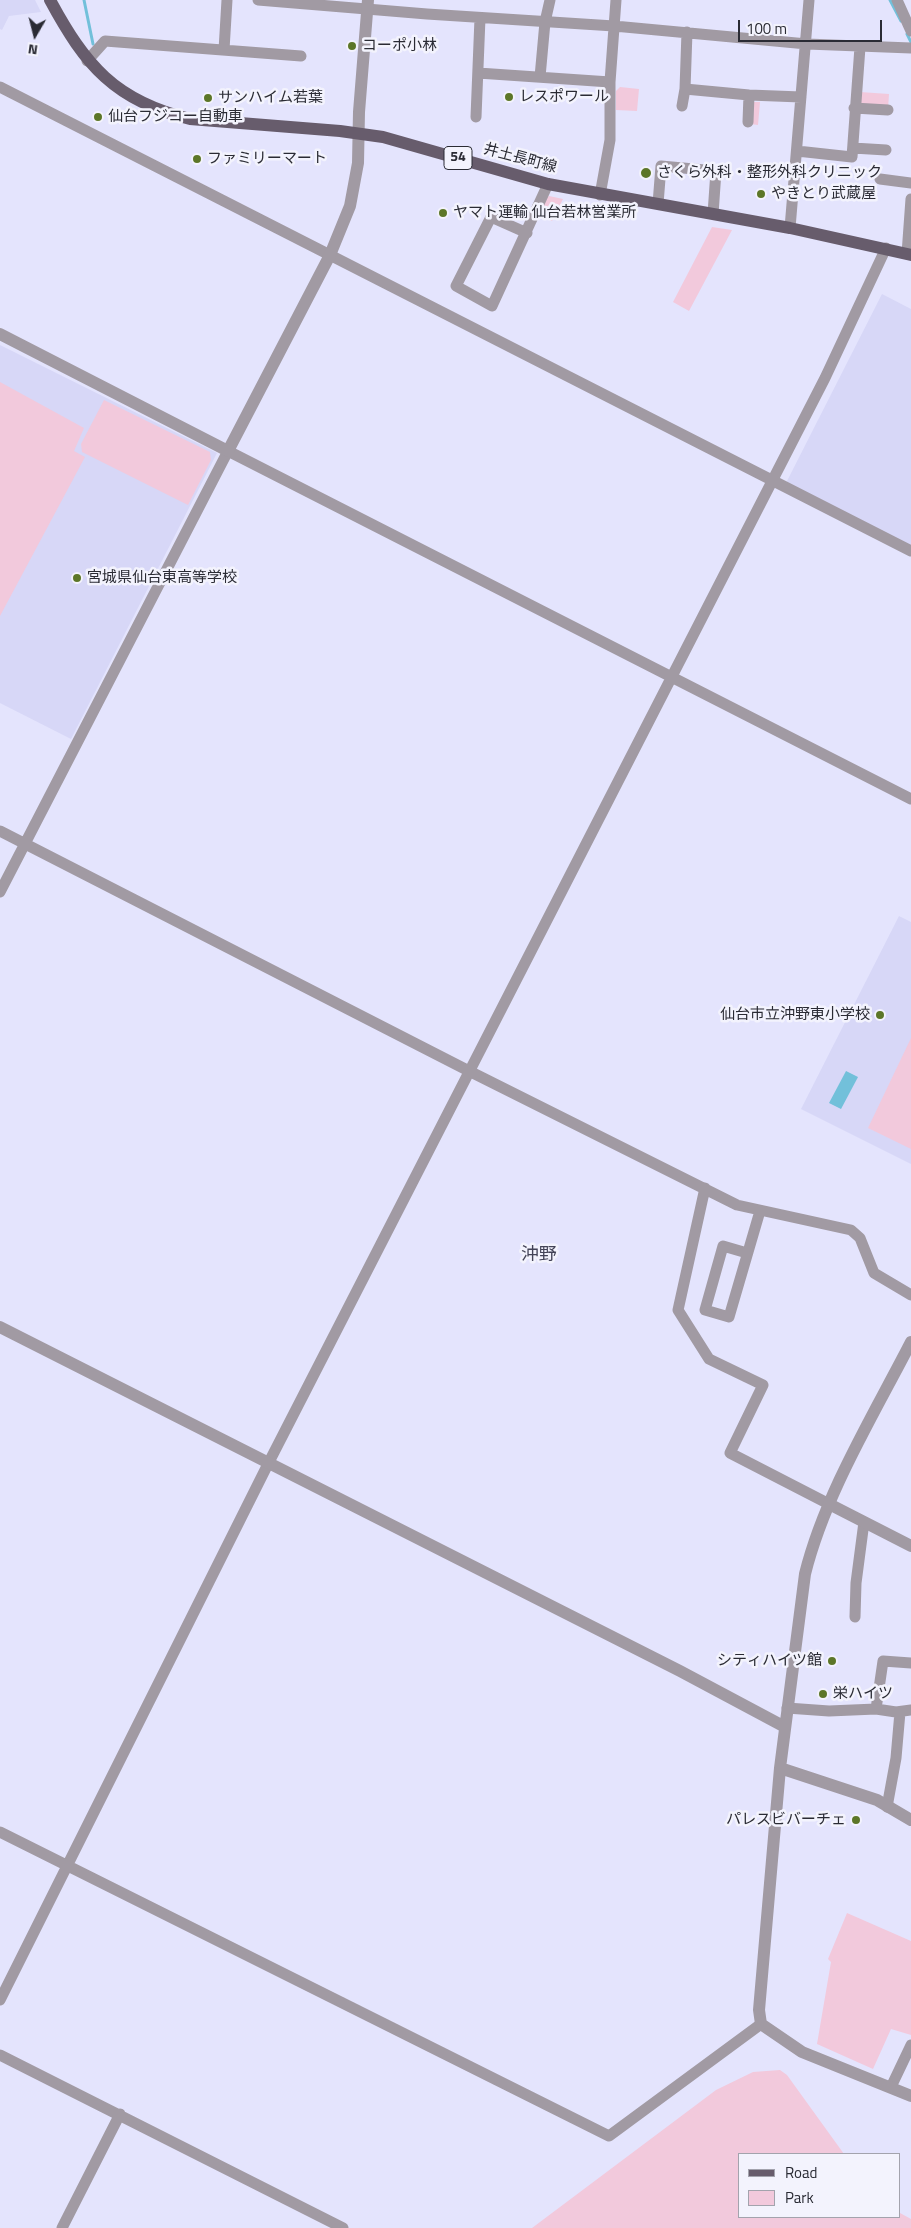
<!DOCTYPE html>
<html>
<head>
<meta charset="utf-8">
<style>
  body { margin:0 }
  #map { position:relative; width:911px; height:2228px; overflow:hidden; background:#e4e4fd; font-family:"Titillium Web",sans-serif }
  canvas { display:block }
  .legend { position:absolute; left:738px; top:2153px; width:162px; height:65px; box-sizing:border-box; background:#f3f3fd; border:1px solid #a3a3ad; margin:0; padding:6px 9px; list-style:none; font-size:15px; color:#2a2b34 }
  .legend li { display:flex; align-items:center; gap:10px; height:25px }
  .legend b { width:25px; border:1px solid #a3a3ad }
  .north { position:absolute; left:10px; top:10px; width:50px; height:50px; -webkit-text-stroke:4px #f3f3fd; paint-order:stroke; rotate:188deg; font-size:14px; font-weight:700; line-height:20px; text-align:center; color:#2a2b34 }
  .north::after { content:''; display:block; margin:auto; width:18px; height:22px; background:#2a2b34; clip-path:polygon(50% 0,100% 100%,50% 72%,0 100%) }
  .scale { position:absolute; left:738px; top:20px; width:144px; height:22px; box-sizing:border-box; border:2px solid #2a2b34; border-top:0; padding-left:6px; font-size:15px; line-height:18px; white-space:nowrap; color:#2a2b34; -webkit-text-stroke:4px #f3f3fd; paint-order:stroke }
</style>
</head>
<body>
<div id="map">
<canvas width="911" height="2228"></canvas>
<ul class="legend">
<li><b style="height:6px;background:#675c6c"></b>Road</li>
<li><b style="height:14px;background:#f2c9dc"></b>Park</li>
</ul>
<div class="north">N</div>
<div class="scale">100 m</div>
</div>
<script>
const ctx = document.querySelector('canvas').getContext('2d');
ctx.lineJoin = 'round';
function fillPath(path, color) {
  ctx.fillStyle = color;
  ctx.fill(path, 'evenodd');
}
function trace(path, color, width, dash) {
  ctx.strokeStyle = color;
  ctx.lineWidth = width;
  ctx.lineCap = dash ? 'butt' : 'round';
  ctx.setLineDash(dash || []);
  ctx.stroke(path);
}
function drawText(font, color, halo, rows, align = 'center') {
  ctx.font = font + ' "Titillium Web","Noto Sans JP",sans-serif';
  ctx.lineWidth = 5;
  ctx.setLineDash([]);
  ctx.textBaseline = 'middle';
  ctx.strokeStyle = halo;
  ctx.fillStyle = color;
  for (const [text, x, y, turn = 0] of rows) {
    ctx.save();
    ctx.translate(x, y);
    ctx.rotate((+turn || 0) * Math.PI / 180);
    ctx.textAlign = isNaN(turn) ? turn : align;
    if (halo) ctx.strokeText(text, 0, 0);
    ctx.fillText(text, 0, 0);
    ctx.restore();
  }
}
fillPath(new Path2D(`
  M0 0H35L41 12 9 16 2 30 0 29Z
  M882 294 911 309V546L786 483Z
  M0 345 217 453 71 739 0 703Z
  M899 916 911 922V1164L801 1109Z`), '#d7d7f7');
fillPath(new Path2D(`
  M620 87 639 89 637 111 616 110V91Z
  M860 92 889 94 888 109 860 106Z
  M750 102H760L758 125 750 124Z
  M549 196 563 199 552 221 538 215 544 200Z
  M712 227 732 230 689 311 673 302Z
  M0 382 84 428 74 451 85 457 0 616Z
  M104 400 210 452 211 460 188 505 82 452 81 444Z
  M911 1038V1149L868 1128Z
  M847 1913 911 1941V2035L891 2029 873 2069 817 2044 831 1962 828 1959Z
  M780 2070 787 2075 844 2154H740V2217H900V2213L911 2219V2228H532L716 2090 753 2072Z`), '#f2c9dc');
fillPath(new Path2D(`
  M846 1071 858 1077 841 1109 829 1103Z`), '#72c0da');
trace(new Path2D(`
  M84 0 93 44
  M890 0 901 21
  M907 34 911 42`), '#72c0da', 3);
trace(new Path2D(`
  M258 0 427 14 614 26 807 44 911 48
  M897 0 911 31
  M224 50 227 0
  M87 61 105 41 301 56
  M478 73 610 82
  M540 77 545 22 550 0
  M0 87 911 551
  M685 89 749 95 801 97
  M682 106 685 89 687 32
  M854 108 888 110
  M476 117 480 18
  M748 122 749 95
  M853 148 886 150
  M797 151 852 157 860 47
  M880 179 911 183
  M600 195 610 140V82L616 0
  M658 204 661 166 716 171 713 214
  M790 228 809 0
  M527 233 491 217 456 286 492 306 548 184
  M907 254 911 199
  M0 831 469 1071 737 1205 851 1230 860 1238 874 1273 911 1295
  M0 892 228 451 911 799
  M705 1188 678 1310 709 1359 763 1385 730 1453 829 1504
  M747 1253 723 1246 705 1310 729 1317 760 1211
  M855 1617 856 1583 864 1522
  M787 1708 829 1711 876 1709 896 1712 911 1710
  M876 1709 883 1661 911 1663
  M887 1807 896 1758 900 1712
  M0 1832 609 2136 761 2024
  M0 2000 268 1464 825 378 886 248
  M0 2055 343 2228
  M891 2087 911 2045
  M62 2228 120 2114`), '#a19aa3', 11);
trace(new Path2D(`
  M0 334 228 451 330 255 350 206 358 163 359 112 368 0
  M0 1327 680 1671 785 1727
  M911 1342C873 1416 825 1494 805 1574L780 1768 759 2010 761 2024 802 2052 911 2096
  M829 1504 911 1546
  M780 1768 877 1800 911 1820`), '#a19aa3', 12);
trace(new Path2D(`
  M50 0C85 65 115 101 190 119L340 131 383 137 548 184 790 228 911 255`), '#675c6c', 12);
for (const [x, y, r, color] of [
  [352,46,5,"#5c7628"],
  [509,97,5,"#5c7628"],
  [208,98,5,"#5c7628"],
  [98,117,5,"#5c7628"],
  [197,159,5,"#5c7628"],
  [646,173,6,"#5c7628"],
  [761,194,5,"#5c7628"],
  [443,213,5,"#5c7628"],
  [77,578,5,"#5c7628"],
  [880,1015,5,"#5c7628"],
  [832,1661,5,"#5c7628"],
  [823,1694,5,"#5c7628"],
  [856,1820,5,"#5c7628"]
]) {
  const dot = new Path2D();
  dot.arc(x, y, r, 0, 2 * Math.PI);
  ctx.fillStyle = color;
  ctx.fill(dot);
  trace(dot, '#f3f3fd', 2);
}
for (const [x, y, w] of [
  [458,158,28]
]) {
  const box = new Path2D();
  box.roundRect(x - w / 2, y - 11.5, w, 23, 4);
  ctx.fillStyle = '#f3f3fd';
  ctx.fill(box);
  trace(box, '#2a2b34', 1);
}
drawText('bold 14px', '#2a2b34', null, [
  ["54",458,158]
]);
drawText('15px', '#2a2b34', '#f3f3fd', [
  ["コーポ小林",362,46],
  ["レスポワール",519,97],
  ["サンハイム若葉",218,98],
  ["仙台フジコー自動車",108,117],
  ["ファミリーマート",207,159],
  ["さくら外科・整形外科クリニック",657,173],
  ["やきとり武蔵屋",771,194],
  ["ヤマト運輸 仙台若林営業所",453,213],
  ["宮城県仙台東高等学校",87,578],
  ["仙台市立沖野東小学校",870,1015,"right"],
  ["シティハイツ館",822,1661,"right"],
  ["栄ハイツ",833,1694],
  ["パレスビバーチェ",846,1820,"right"]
], 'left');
drawText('15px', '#2a2b34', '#f3f3fd', [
  ["井土長町線",520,159,15]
]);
drawText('18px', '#434357', '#f3f3fd', [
  ["沖野",539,1256]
]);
</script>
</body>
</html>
